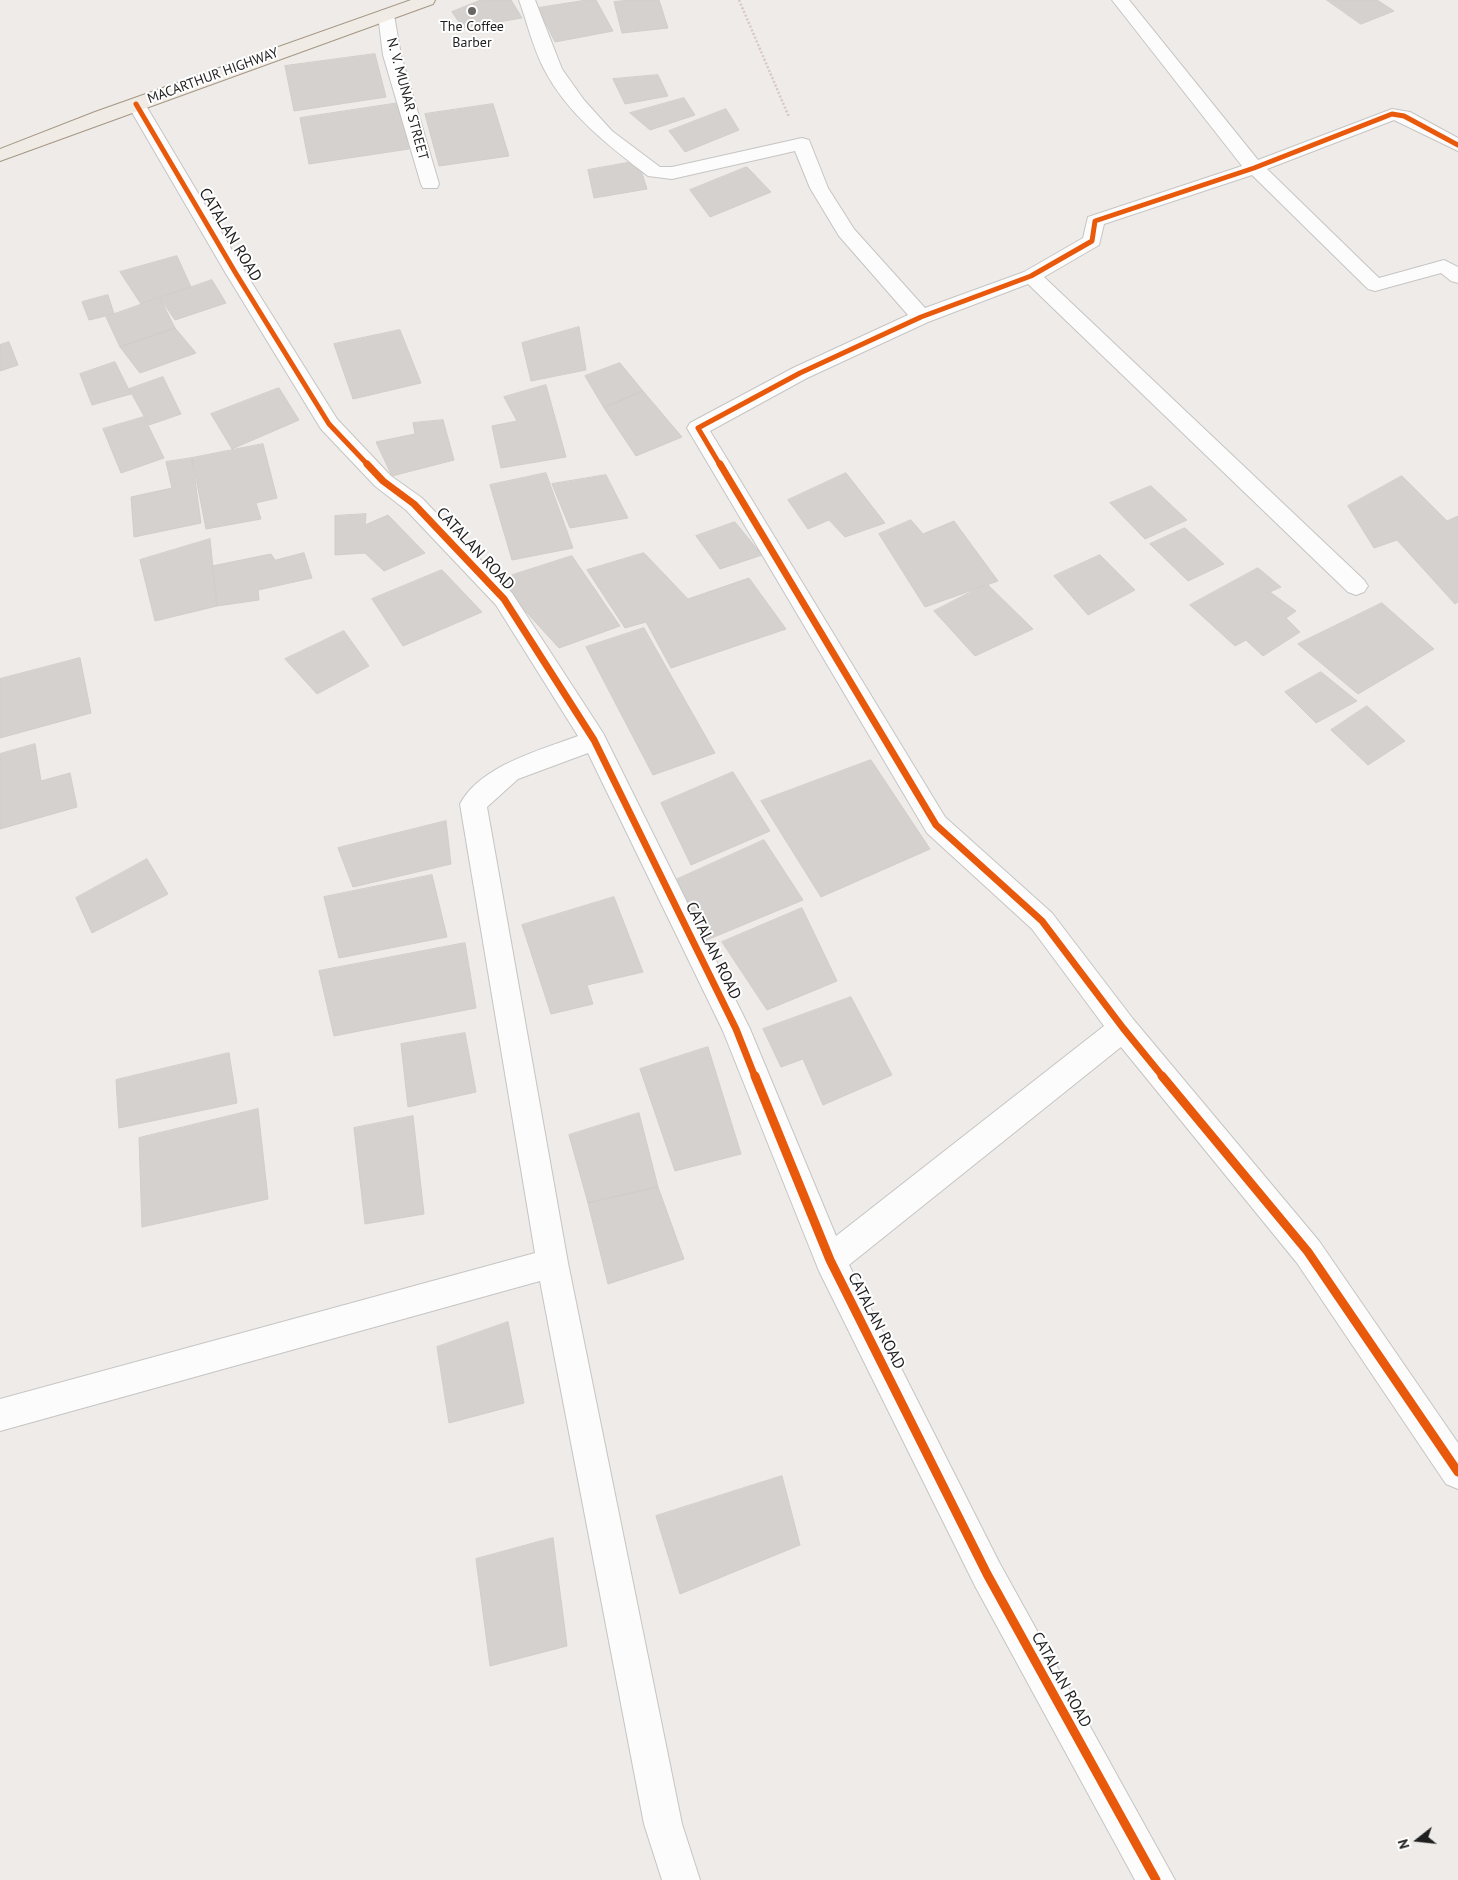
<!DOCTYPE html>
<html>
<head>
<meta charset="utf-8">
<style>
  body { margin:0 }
  #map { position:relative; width:1458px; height:1880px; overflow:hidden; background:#eeebe8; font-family:"PT Sans",sans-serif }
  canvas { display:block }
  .north { position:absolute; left:1393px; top:1815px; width:50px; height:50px; -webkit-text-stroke:4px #fff; paint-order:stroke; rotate:254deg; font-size:14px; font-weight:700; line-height:20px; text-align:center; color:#1f1f1f }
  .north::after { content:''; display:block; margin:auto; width:18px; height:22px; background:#1f1f1f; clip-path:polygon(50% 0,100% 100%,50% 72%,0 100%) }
</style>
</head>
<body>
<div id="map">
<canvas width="1458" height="1880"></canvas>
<div class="north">N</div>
</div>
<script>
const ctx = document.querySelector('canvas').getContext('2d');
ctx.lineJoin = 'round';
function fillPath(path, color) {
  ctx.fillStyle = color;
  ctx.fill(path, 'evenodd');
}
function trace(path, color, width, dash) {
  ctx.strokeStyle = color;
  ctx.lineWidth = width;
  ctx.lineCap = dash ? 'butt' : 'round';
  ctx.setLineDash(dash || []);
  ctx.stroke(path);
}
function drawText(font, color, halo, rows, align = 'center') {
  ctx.font = font + ' "PT Sans",sans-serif';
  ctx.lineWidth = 4;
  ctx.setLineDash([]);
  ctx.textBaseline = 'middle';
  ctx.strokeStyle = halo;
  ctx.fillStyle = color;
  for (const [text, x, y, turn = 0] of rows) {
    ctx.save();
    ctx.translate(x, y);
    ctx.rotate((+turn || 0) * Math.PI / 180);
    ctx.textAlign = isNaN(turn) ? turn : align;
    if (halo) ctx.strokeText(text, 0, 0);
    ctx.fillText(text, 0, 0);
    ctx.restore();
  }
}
const building = new Path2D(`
  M481 0H511L522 18 463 28 452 12Z
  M587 0H596L613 31 555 42 538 8Z
  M631 0H659L668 28 622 33 614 2Z
  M1327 0H1377L1394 11 1361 24Z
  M375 54 386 97 294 111 285 66Z
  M658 75 668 96 625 104 613 79Z
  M684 98 695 115 650 130 630 113Z
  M399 103 409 149 309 164 300 118Z
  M493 104 509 156 439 166 425 114Z
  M726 109 739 130 685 152 669 131Z
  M638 161 647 189 594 198 588 170Z
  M747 167 771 192 710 217 690 190Z
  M177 256 191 287 141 304 120 272Z
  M212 280 226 303 175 320 160 298Z
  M108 295 114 314 89 320 82 302Z
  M160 298 175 328 120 347 106 317Z
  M579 327 586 370 531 381 522 343Z
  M175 328 196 353 140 373 120 347Z
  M400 330 421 383 353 399 334 344Z
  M9 342 18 365 0 371V345Z
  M115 362 131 394 92 405 80 374Z
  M620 363 643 391 604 408 585 376Z
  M163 377 181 414 149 425 129 389Z
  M546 385 566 457 501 468 492 426 517 421 504 397Z
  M279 388 299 420 232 449 211 414Z
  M643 391 682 437 636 456 604 408Z
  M144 417 164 458 121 473 103 429Z
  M443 420 454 460 392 476 376 442 415 434 413 423Z
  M263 444 277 498 256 503 261 519 206 529 192 458Z
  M192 458 201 523 134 537 131 497 172 488 166 462Z
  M546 473 573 548 512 560 490 485Z
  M846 473 885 523 845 537 829 520 808 529 788 500Z
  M606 475 628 518 570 528 552 484Z
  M1402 476 1447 521 1458 516V602L1455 604 1397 540 1374 548 1348 506Z
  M1151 486 1187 520 1145 539 1110 503Z
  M366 514 365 525 388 515 425 553 384 571 365 553 335 555V516Z
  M911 520 923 534 954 521 998 581 925 607 879 534Z
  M735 522 762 555 720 569 696 536Z
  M1185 528 1224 564 1188 581 1150 544Z
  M210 539 217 606 155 621 140 560Z
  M304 553 312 578 258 590 259 600 217 606 212 566 271 554 275 560Z
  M644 553 688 599 749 578 786 629 671 668 646 622 625 628 587 570Z
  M1100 555 1135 590 1088 615 1054 576Z
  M572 556 620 626 559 648 497 580Z
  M1258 568 1281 587 1270 592 1296 611 1286 618 1300 632 1263 656 1246 640 1235 646 1190 605Z
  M442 570 482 612 403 646 372 599Z
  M987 584 1033 629 975 656 934 611Z
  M1382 603 1434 649 1358 694 1298 644Z
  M644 628 715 753 653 775 586 647Z
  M344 631 369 666 317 694 285 659Z
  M80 658 91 713 0 738V679Z
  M1321 672 1357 701 1316 723 1285 692Z
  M1367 706 1405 741 1368 765 1331 730Z
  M35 744 41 781 70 773 77 807 0 829V754Z
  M871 760 930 849 821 897 761 801Z
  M733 772 770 831 691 865 661 803Z
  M446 821 451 864 353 887 338 848Z
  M764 840 803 900 702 942 671 882Z
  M147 859 168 894 92 933 76 898Z
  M432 875 447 937 339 958 324 897Z
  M614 897 643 972 587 985 593 1004 551 1014 522 925Z
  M802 908 837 981 767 1010 722 942Z
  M465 943 476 1008 334 1036 319 971Z
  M851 997 892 1075 823 1105 803 1059 781 1067 763 1029Z
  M465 1033 476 1092 408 1107 401 1044Z
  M708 1047 741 1154 675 1171 640 1069Z
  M229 1053 237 1103 119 1128 116 1080Z
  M258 1109 268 1199 142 1227 139 1138Z
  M639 1113 658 1187 588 1203 569 1135Z
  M413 1116 424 1214 365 1224 354 1128Z
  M658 1187 684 1259 608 1284 588 1203Z
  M508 1322 524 1403 449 1423 437 1347Z
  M782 1476 800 1545 680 1594 656 1516Z
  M553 1538 567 1646 490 1666 476 1559Z`);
fillPath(building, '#d5d1cf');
trace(building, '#d1cdc9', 1);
const minor = new Path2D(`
  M519 0H535L562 69 584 100 612 131 660 167H672L802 138 809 140 828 188 854 229 925 308 1024 272 1083 238 1088 217 1242 166 1112 0H1129L1258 160 1392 109 1410 112 1458 138V151L1394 120 1267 169 1379 278 1444 260 1458 267V283L1451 281 1441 273 1375 291 1368 289 1252 175 1104 224 1099 245 1044 277 1364 580 1368 586 1364 592 1356 595 1348 592 1028 284 928 322 807 378 710 431 945 817 1052 913 1133 1019 1319 1241 1458 1443V1489L1446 1484 1297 1263 1121 1047 849 1265 999 1562 1175 1880H1135L975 1586 819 1271 723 1031 588 753 518 779 487 807 568 1263 682 1824 700 1880H662L644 1824 540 1281 0 1431V1399L535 1253 460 804C480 766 540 750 578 736L496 605 406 510 375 486 321 429 225 272 127 104 130 100H142L145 104 245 272 337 419 391 476 422 498 512 593 603 733 750 1029 836 1236 1104 1026 1032 929 927 833 687 428 690 423 793 368 908 315 839 236 810 188 795 151 672 179 648 176C609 146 567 114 544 69 533 48 527 22 519 0Z
  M386 10 392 11 394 15 401 55 439 184 437 188H423L421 184 383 55 378 15 380 11Z`);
const primary = new Path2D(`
  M411 0H435L433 4 0 161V149L95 112Z`);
trace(minor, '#c6c5c4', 2);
trace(primary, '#a49784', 2);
trace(new Path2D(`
  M739 0 789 117`), '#d7c8c7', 2.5, [2, 2]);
fillPath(minor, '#fcfcfc');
fillPath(primary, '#f1ebe5');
trace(new Path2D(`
  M136 104 235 272 329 424 368 465
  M720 465 698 428 800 373 921 317 1031 276 1092 241 1095 221 1254 168 1392 114 1404 116 1458 145`), '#e8590c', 5);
trace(new Path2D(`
  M367 464 383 481 414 504 504 599 594 740 736 1029 755 1077
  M720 464 936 825 1042 921 1123 1028 1163 1077`), '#e8590c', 7);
trace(new Path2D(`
  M755 1076 830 1260 987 1574 1156 1880
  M1162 1076 1308 1252 1458 1472`), '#e8590c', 9);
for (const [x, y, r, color] of [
  [472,11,5,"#676665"]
]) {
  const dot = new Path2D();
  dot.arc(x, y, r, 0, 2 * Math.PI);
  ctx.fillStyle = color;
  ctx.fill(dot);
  trace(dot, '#fff', 2);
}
drawText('14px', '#1f1f1f', '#fff', [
  ["The Coffee",472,27],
  ["Barber",472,43]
]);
drawText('14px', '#1f1f1f', '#fff', [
  ["MACARTHUR HIGHWAY",213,76,-20],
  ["N. V. MUNAR STREET",407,99,75]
]);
drawText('16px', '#1f1f1f', '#fff', [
  ["CATALAN ROAD",230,235,59],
  ["CATALAN ROAD",475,549,47],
  ["CATALAN ROAD",713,951,64],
  ["CATALAN ROAD",876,1321,63],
  ["CATALAN ROAD",1061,1680,61]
]);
</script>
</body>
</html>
